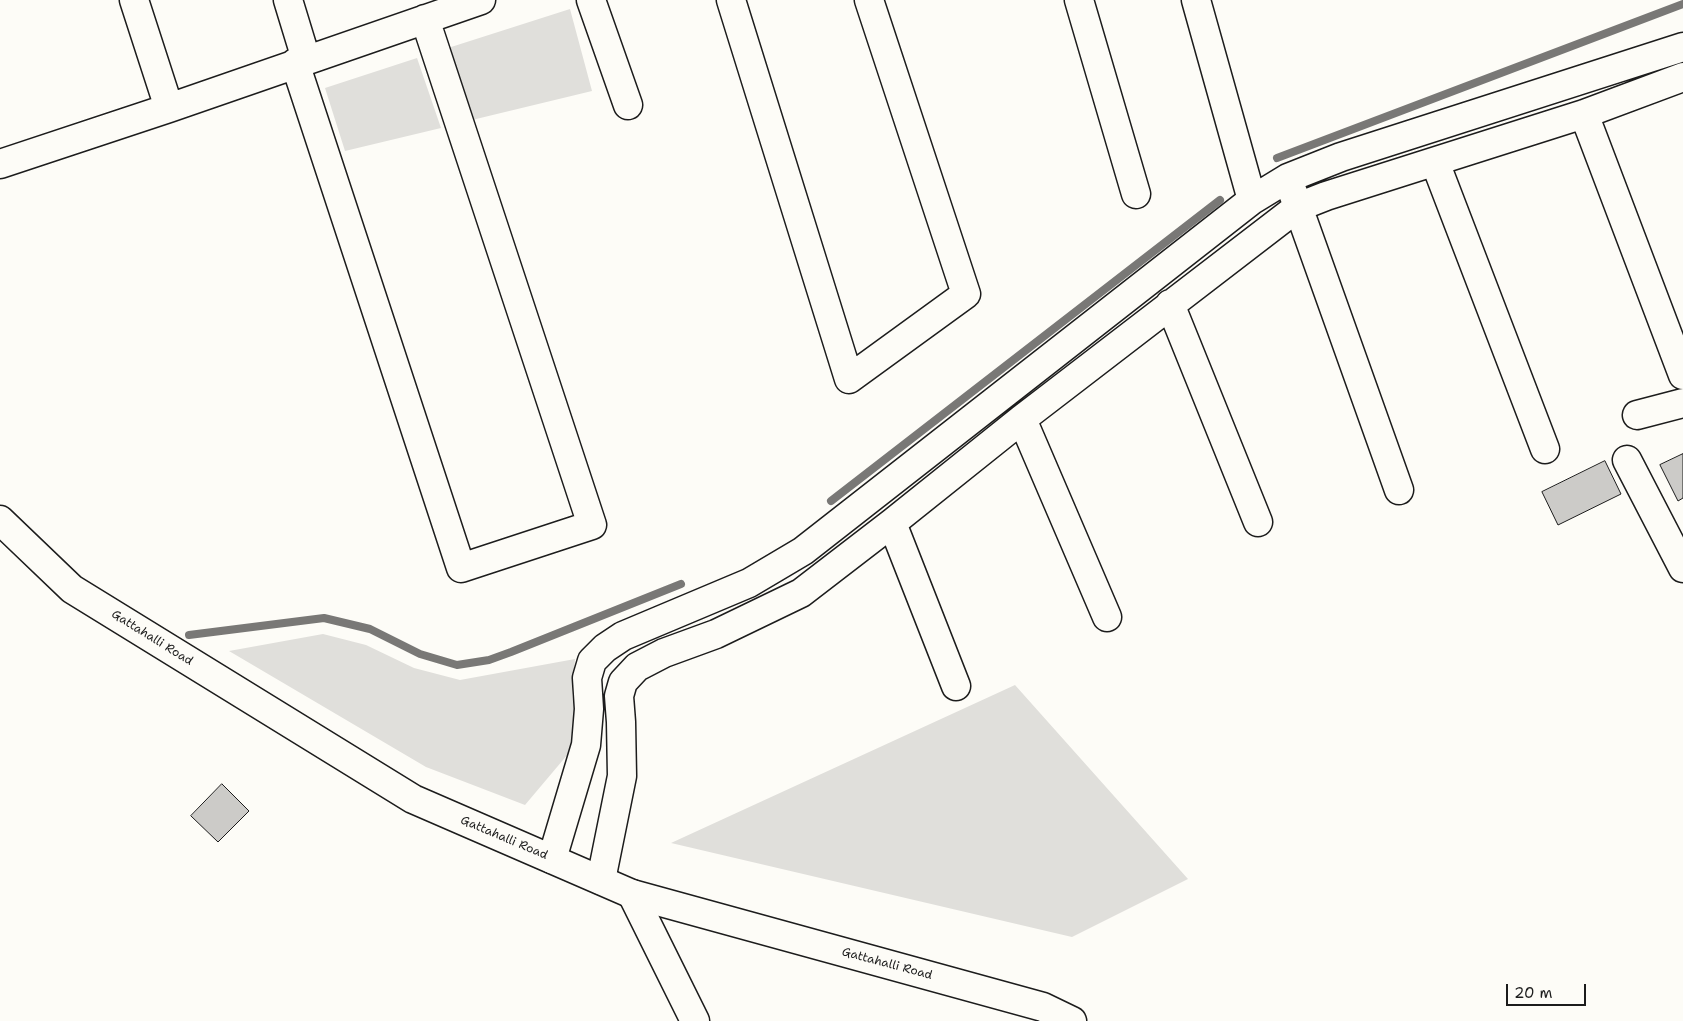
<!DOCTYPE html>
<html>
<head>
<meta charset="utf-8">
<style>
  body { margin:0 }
  #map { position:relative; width:1683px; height:1021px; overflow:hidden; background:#fdfcf7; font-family:"Shantell Sans",sans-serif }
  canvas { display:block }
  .scale { position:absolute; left:1506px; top:984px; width:80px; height:22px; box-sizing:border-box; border:2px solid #1c1c1c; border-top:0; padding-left:6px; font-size:15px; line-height:18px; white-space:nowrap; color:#1c1c1c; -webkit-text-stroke:4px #fdfcf7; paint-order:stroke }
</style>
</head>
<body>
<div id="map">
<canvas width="1683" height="1021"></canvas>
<div class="scale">20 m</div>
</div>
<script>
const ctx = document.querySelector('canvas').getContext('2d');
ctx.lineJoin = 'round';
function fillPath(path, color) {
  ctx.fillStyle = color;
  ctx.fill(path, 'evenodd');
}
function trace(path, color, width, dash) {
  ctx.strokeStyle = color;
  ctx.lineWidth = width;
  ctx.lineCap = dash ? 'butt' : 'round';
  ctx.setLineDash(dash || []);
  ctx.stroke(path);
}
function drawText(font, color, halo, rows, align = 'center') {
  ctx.font = font + ' "Shantell Sans",sans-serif';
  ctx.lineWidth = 4;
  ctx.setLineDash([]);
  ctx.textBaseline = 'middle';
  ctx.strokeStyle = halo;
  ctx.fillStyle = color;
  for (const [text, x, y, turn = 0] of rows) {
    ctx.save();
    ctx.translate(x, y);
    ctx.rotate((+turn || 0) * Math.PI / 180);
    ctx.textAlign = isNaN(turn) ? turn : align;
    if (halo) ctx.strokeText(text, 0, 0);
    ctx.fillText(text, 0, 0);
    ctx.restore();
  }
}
fillPath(new Path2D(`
  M570 9 592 91 472 120 448 48Z
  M417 58 441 128 345 151 325 88Z
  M323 634 366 645 414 668 460 680 575 659 572 695 579 741 525 805 426 767 229 651Z
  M1015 685 1188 879 1072 937 671 843Z`), '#e0dfdb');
trace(new Path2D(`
  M1277 158 1683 4
  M831 501 1220 200
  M189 635 324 618 370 629 420 654 457 665 489 660 511 652 681 584`), '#797876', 8);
const building = new Path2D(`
  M1683 454V498L1678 501 1660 465Z
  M1605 461 1621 494 1558 525 1542 492Z
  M222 784 249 811 218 842 191 816Z`);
fillPath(building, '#cccbc8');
trace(building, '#1c1c1c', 1);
const minor = new Path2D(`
  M134 0 169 108
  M288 0 306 59
  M591 0 628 105
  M731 0 849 379 966 294 869 0
  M1079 0 1136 194
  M1196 0 1252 200
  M295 63 461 568 592 525 425 19
  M1584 114 1683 375
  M1435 162 1545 449
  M0 164 169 108 481 0
  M1292 190 1399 490
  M1170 304 1258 522
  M1637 415 1683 403
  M1022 419 1107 617
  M1627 460 1683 568
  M892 523 956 686
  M552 859 586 745 589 709 587 678 592 661 605 648 623 636 749 583 803 551 1252 200 1288 178 1341 157 1683 47
  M601 880 622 776 621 722 619 696 623 682 637 667 664 653 716 634 801 593 892 523 1022 419 1298 207 1326 196 1584 114 1683 77
  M632 894 695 1021`);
const major = new Path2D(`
  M0 520 72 589 413 799 632 894 1043 1007 1072 1021`);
trace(minor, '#1c1c1c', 31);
trace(major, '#1c1c1c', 31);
trace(minor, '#fdfcf7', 28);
trace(major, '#fdfcf7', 28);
drawText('12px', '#1c1c1c', '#fdfcf7', [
  ["Gattahalli Road",152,638,32],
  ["Gattahalli Road",504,838,23],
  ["Gattahalli Road",887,964,15]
]);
</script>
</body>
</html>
